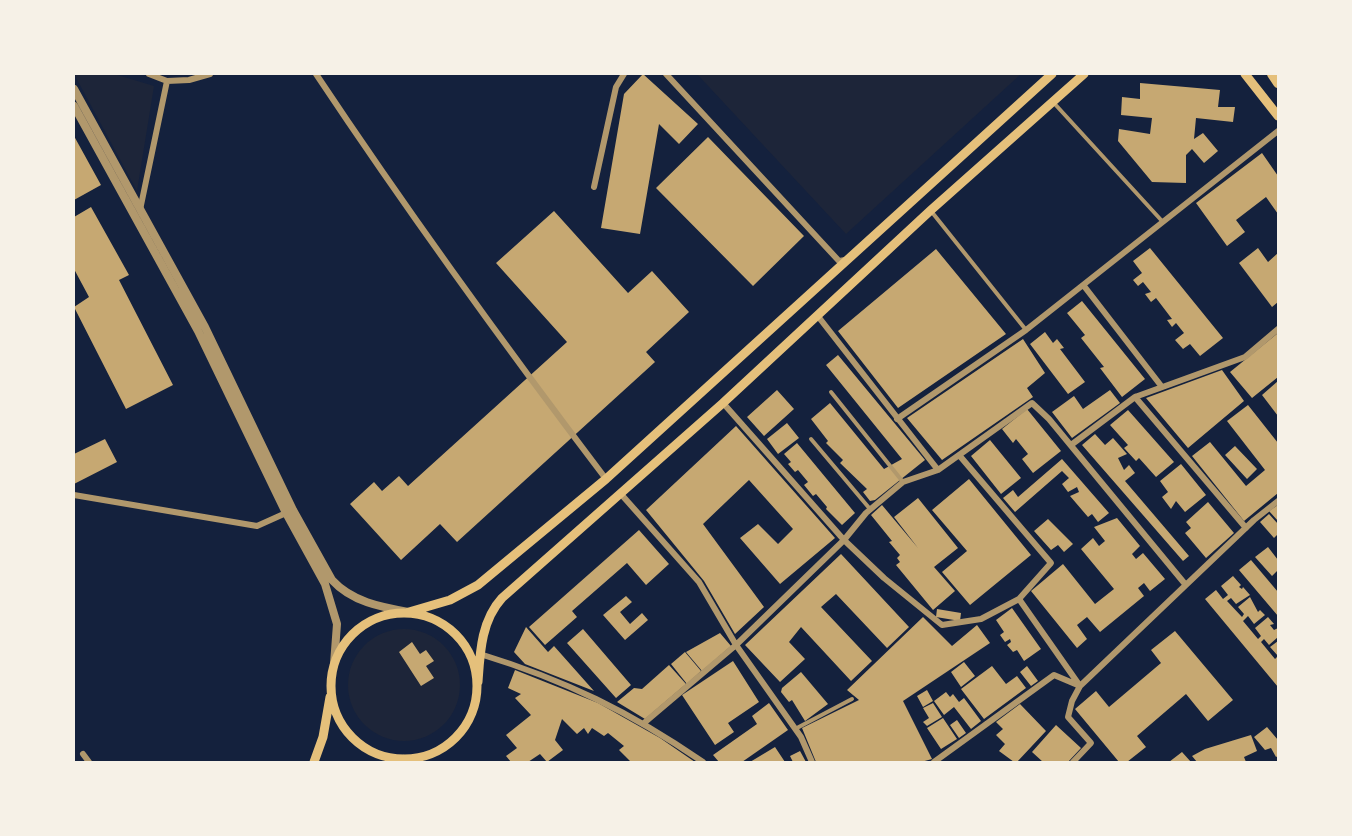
<!DOCTYPE html>
<html>
<head>
<meta charset="utf-8">
<style>
  body { margin:0 }
  #map { position:relative; width:1352px; height:836px; overflow:hidden; background:#14213d; font-family:"Asap Condensed",sans-serif }
  canvas { display:block }
  .frame { position:absolute; inset:0; border:75px solid #f6f1e7; pointer-events:none }
</style>
</head>
<body>
<div id="map">
<canvas width="1352" height="836"></canvas>
<div class="frame"></div>
</div>
<script>
const ctx = document.querySelector('canvas').getContext('2d');
ctx.lineJoin = 'round';
function fillPath(path, color) {
  ctx.fillStyle = color;
  ctx.fill(path, 'evenodd');
}
function trace(path, color, width, dash) {
  ctx.strokeStyle = color;
  ctx.lineWidth = width;
  ctx.lineCap = dash ? 'butt' : 'round';
  ctx.setLineDash(dash || []);
  ctx.stroke(path);
}
fillPath(new Path2D(`
  M74 74H114L154 86 137 191Z
  M697 74H1021L846 234Z
  M348 685a56 56 0 1 1 112 0a56 56 0 1 1-112 0Z`), '#1d2539');
fillPath(new Path2D(`
  M643 74 698 124 679 144 659 124 640 234 601 228 624 94Z
  M1140 83 1220 90 1218 107H1235L1233 122 1196 118 1194 139 1203 133 1218 151 1204 163 1192 149 1186 155V183L1152 182 1118 141 1119 129 1150 134 1152 118 1121 115 1122 97 1140 99Z
  M74 136 101 185 74 200Z
  M708 137 804 236 753 286 656 188Z
  M1262 153 1278 176V214L1266 197 1236 220 1245 232 1227 246 1196 203Z
  M91 207 129 275 119 280 173 385 126 409 74 307 89 297 74 269V217Z
  M554 211 628 293 652 271 689 312 646 352 655 362 457 542 440 524 401 560 350 504 374 482 382 491 399 476 408 486 567 342 496 263Z
  M1150 248 1223 338 1200 356 1190 344 1183 349 1175 340 1184 333 1176 323 1172 327 1167 320 1172 319 1156 298 1151 302 1145 294 1151 292 1143 282 1138 286 1133 280 1142 273 1133 261Z
  M1258 248 1268 262 1278 253V302L1272 307 1239 263Z
  M936 249 1006 334 898 408 838 331Z
  M1082 301 1145 379 1122 397 1100 368 1104 367 1081 338 1085 335 1067 313Z
  M1045 332 1053 343 1057 339 1064 348 1060 349 1085 382 1068 394 1030 344Z
  M1278 333V377L1252 398 1230 372Z
  M1023 339 1045 373 1027 388 1033 397 942 460 907 418Z
  M838 355 925 460 875 500 870 501 863 492 867 489 840 463 843 460 826 443 828 441 811 419 830 403 884 469 902 459 826 365Z
  M1222 370 1244 401 1188 448 1146 398Z
  M1278 381V416L1262 395Z
  M777 390 794 409 764 436 747 417Z
  M1110 390 1120 403 1072 438 1052 412 1074 396 1083 409Z
  M1248 405 1278 443V493L1244 521 1192 456 1210 442 1246 486 1265 470 1227 421Z
  M1027 409 1061 451 1033 473 1022 459 1028 454 1016 439 1013 443 1002 429Z
  M1128 410 1174 462 1156 477 1139 458 1136 461 1124 448 1128 445 1110 425Z
  M787 423 799 438 778 454 767 439Z
  M736 426 835 538 780 584 740 538 758 524 778 544 793 529 749 480 703 524 764 607 735 634 704 581 646 510Z
  M1095 434 1105 445 1113 438 1127 454 1118 458 1124 470 1129 465 1135 473 1125 481 1189 556 1183 561 1082 445Z
  M105 439 117 462 74 484V454Z
  M990 440 1021 478 1001 494 971 456Z
  M797 443 855 513 842 525 826 509 827 507 816 494 813 496 804 485 808 482 798 470 795 472 788 464 791 462 784 454Z
  M1235 446 1257 469 1247 479 1225 455Z
  M1062 459 1109 513 1098 522 1092 514 1088 517 1070 496 1079 492 1077 487 1068 492 1062 484 1069 478 1062 471 1015 512 1003 498 1013 490 1018 497Z
  M1181 464 1206 495 1185 512 1176 501 1171 509 1162 497 1168 492 1160 481Z
  M969 479 1031 555 970 605 942 572 967 551 932 510Z
  M918 498 958 548 934 567 955 591 933 610 896 565 900 562 897 558 900 555 889 542 892 541 871 515 882 505 918 548 894 517Z
  M1208 502 1234 533 1206 558 1185 533 1191 528 1186 522Z
  M1278 505V521L1269 511Z
  M1269 514 1278 524V534L1274 538 1260 522Z
  M1117 518 1140 546 1132 554 1136 559 1143 553 1165 579 1150 591 1144 583 1138 588 1144 596 1100 632 1087 617 1077 625 1087 639 1077 648 1031 591 1063 564 1095 604 1114 589 1081 549 1093 538 1099 546 1105 541 1094 527Z
  M1048 519 1073 544 1064 552 1058 545 1051 550 1034 531Z
  M639 530 669 564 646 585 627 563 572 611 577 617 545 645 529 627Z
  M1268 547 1278 560V570L1272 576 1255 557Z
  M841 554 909 627 887 648 836 594 821 607 872 661 851 681 801 627 789 642 805 659 780 682 745 645Z
  M1251 560 1278 592V616L1239 570Z
  M1233 576 1241 585 1239 587 1242 589 1243 587 1250 595 1236 604 1231 598 1227 601 1242 617 1244 614 1238 607 1250 597 1258 612 1260 610 1265 615 1254 624 1248 616 1243 621 1258 639 1261 636 1255 628 1268 617 1274 624 1270 625 1274 630 1278 628V637L1269 645 1264 639 1261 642 1275 659 1278 656 1270 647 1278 641V687L1205 599 1216 590 1223 599 1228 595 1221 586Z
  M626 596 632 602 620 612 630 624 642 613 648 620 625 640 603 615Z
  M1012 608 1041 649 1024 661 1017 650 1013 652 1007 645 1011 642 1010 639 1005 642 1000 635 1004 632 996 620Z
  M937 609 961 613 960 621 936 617Z
  M923 617 952 646 977 625 990 643 903 701 932 759 921 762H816L802 728 859 700 847 690Z
  M526 627 548 652 554 646 594 691 525 664 514 652Z
  M583 629 631 685 616 698 567 643Z
  M1175 631 1233 700 1208 721 1186 694 1137 736 1146 747 1127 762H1119L1075 709 1096 691 1109 707 1161 663 1151 650Z
  M720 633 731 646 702 671 686 652Z
  M412 642 420 654 426 650 434 661 426 666 434 678 421 686 399 652Z
  M685 652 701 671 687 684 671 664Z
  M733 661 759 702 728 723 734 732 715 745 682 695Z
  M964 662 975 676 961 687 951 672Z
  M669 665 686 684 645 719 617 702 634 688 642 689Z
  M992 666 1006 684 1017 676 1026 688 984 719 961 689Z
  M1027 666 1038 681 1031 686 1020 672Z
  M515 670 598 703 660 738 695 762H631L619 750 624 746 608 733 604 736 592 728 588 734 584 728 577 734 562 719 555 740 563 750 547 762 540 754 528 762H511L506 756 517 748 506 735 531 715 515 698 521 694 508 688Z
  M801 672 828 704 805 721 792 700 789 702 781 692 782 688Z
  M927 690 933 701 923 707 917 696Z
  M946 692 950 697 953 694 959 702 964 698 981 721 971 729 954 707 944 715 934 701Z
  M769 703 788 730 742 762H719L713 755 757 724 752 716Z
  M933 703 942 717 927 726 923 722 929 718 923 708Z
  M1020 704 1046 731 1017 762H1014L999 751 1005 744 996 735 1003 729 996 722Z
  M943 718 957 739 941 749 927 728Z
  M957 720 966 733 959 738 950 725Z
  M1056 725 1081 748 1068 762H1043L1032 752Z
  M1267 727 1278 740V756L1276 757 1271 748 1265 750 1254 737Z
  M1251 735 1257 751 1244 757 1246 762H1197L1192 756 1205 749Z
  M775 747 785 762H750Z
  M800 751 806 762H793L790 756Z
  M1182 752 1191 762H1169Z`), '#c6a872');
trace(new Path2D(`
  M1053 102 1162 221
  M931 211 1026 330
  M831 392 903 482
  M811 439 870 509
  M795 729 852 699`), '#b1986c', 4);
trace(new Path2D(`
  M149 74 167 81
  M316 74C408 212 505 346 606 479
  M666 74 839 261 845 260
  M594 187 616 87 624 74
  M140 210 167 81 189 80 210 74
  M1084 286 1162 387
  M817 315 938 470
  M1135 397 1246 528
  M723 403 844 540 884 578 942 625 981 619 1019 599 1080 686 1072 701 1068 717 1091 743 1073 762
  M897 419 1026 330 1278 131
  M1071 445 1135 397 1245 357 1278 329
  M959 455 1051 563 1019 599
  M620 493 699 582 736 645 801 737 812 762
  M74 495 257 526 286 513
  M480 654C565 680 630 712 703 762
  M644 723 736 645 844 540 866 513 903 482 938 470 1032 403 1049 419 1185 584
  M83 754 89 762
  M934 762 1054 675 1080 686 1254 520 1278 501`), '#b1986c', 6);
trace(new Path2D(`
  M74 89 205 327 293 510 332 580C352 602 381 607 409 612
  M74 106 198 331 286 513 325 584 337 624 334 664
  M404 759 409 762`), '#b1986c', 8);
trace(new Path2D(`
  M1245 74 1278 116
  M409 612 450 600 478 585 606 479 1052 74
  M331 686a73 73 0 1 1 146 0a73 73 0 1 1-146 0Z
  M478 682C480 653 481 621 502 598L723 403 931 210 1084 74
  M314 762 323 737 330 697`), '#e5c07b', 9);
trace(new Path2D(`
  M1272 74 1278 83`), '#e5c07b', 10);
</script>
</body>
</html>
